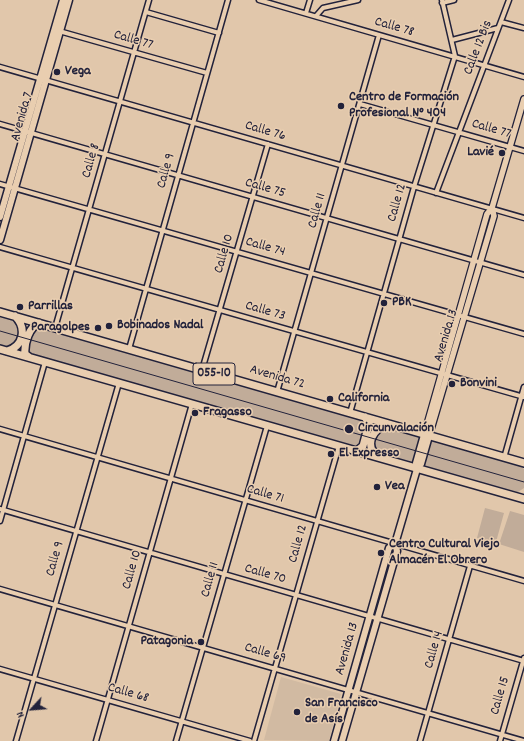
<!DOCTYPE html>
<html>
<head>
<meta charset="utf-8">
<style>
  body { margin:0 }
  #map { position:relative; width:524px; height:741px; overflow:hidden; background:#e1c7ab; font-family:Dekko,sans-serif }
  canvas { display:block }
  .north { position:absolute; left:12px; top:689px; width:40px; height:40px; -webkit-text-stroke:3px #e9ceb0; paint-order:stroke; rotate:244deg; font-size:11px; font-weight:700; line-height:16px; text-align:center; color:#22223b }
  .north::after { content:''; display:block; margin:auto; width:14px; height:18px; background:#22223b; clip-path:polygon(50% 0,100% 100%,50% 72%,0 100%) }
</style>
</head>
<body>
<div id="map">
<canvas width="524" height="741"></canvas>
<div class="north">N</div>
</div>
<script>
const ctx = document.querySelector('canvas').getContext('2d');
ctx.lineJoin = 'round';
function fillPath(path, color) {
  ctx.fillStyle = color;
  ctx.fill(path, 'evenodd');
}
function trace(path, color, width, dash) {
  ctx.strokeStyle = color;
  ctx.lineWidth = width;
  ctx.lineCap = dash ? 'butt' : 'round';
  ctx.setLineDash(dash || []);
  ctx.stroke(path);
}
function drawText(font, color, halo, rows, align = 'center') {
  ctx.font = font + ' Dekko,sans-serif';
  ctx.lineWidth = 3;
  ctx.setLineDash([]);
  ctx.textBaseline = 'middle';
  ctx.strokeStyle = halo;
  ctx.fillStyle = color;
  for (const [text, x, y, turn = 0] of rows) {
    ctx.save();
    ctx.translate(x, y);
    ctx.rotate((+turn || 0) * Math.PI / 180);
    ctx.textAlign = isNaN(turn) ? turn : align;
    if (halo) ctx.strokeText(text, 0, 0);
    ctx.fillText(text, 0, 0);
    ctx.restore();
  }
}
fillPath(new Path2D(`
  M281 677 341 694 329 741 264 740Z`), '#d1baa2');
fillPath(new Path2D(`
  M0 315 15 320 20 329 18 341 10 348 0 347Z
  M37 326 365 421 367 424 359 449 27 353 32 329Z
  M388 427 422 437 413 466 379 456 375 451C374 434 373 434 388 427Z
  M430 439 520 466 524 469V488L518 492H512L422 468Z
  M485 508 504 513 496 542 477 538Z
  M510 511 524 515V552L499 544Z
  M394 549 341 741H337L392 551Z`), '#c1ac99');
const minor = new Path2D(`
  M259 0 524 77
  M442 3 454 0
  M146 12 219 33
  M306 13 310 0
  M316 16 323 8 358 0
  M501 22 524 28
  M59 31 207 73
  M452 40 498 28
  M0 67 524 218
  M360 104 524 151
  M0 124 524 275
  M0 184 524 334
  M436 193 509 0
  M0 247 524 397
  M55 328 149 0
  M129 349 228 0
  M202 370 268 144
  M277 392 379 35
  M350 413 414 187 455 56 442 0
  M0 429 524 581
  M504 458 524 387
  M0 509 524 661
  M0 521 45 362
  M0 589 524 741
  M0 669 250 741
  M16 741 119 383
  M96 741 192 404
  M176 741 267 426
  M254 741 339 446
  M420 741 470 566
  M500 741 524 658`);
const tertiary = new Path2D(`
  M424 435 487 214 492 208 524 99
  M429 436 494 216 492 208`);
const secondary = new Path2D(`
  M0 217 63 0
  M0 240 69 0
  M417 469 421 464 429 436
  M334 741 389 548 395 544
  M342 741 397 551 395 544 417 469 416 463 424 435`);
const trunk = new Path2D(`
  M0 312 524 463
  M0 349 524 499
  M7 351C24 346 27 328 15 316
  M29 357 25 354C24 343 29 327 39 323
  M357 451 363 446 369 424 365 417
  M378 457C363 445 373 428 389 424`);
trace(minor, '#22223b', 7);
trace(tertiary, '#22223b', 8);
trace(secondary, '#22223b', 9);
trace(trunk, '#22223b', 10);
trace(minor, '#e9ceb0', 4);
trace(tertiary, '#e9ceb0', 5.5);
trace(secondary, '#e9ceb0', 6);
trace(trunk, '#e9ceb0', 7);
trace(new Path2D(`
  M0 331 524 482`), '#22223b', 1);
for (const [x, y, r, color] of [
  [57,72,4,"#22223b"],
  [341,106,4,"#22223b"],
  [502,153,4,"#22223b"],
  [384,303,4,"#22223b"],
  [20,307,4,"#22223b"],
  [109,326,4,"#22223b"],
  [98,328,4,"#22223b"],
  [452,384,4,"#22223b"],
  [330,399,4,"#22223b"],
  [195,413,4,"#22223b"],
  [349,429,5,"#22223b"],
  [331,454,4,"#22223b"],
  [377,487,4,"#22223b"],
  [381,553,4,"#22223b"],
  [201,642,4,"#22223b"],
  [297,712,4,"#22223b"]
]) {
  const dot = new Path2D();
  dot.arc(x, y, r, 0, 2 * Math.PI);
  ctx.fillStyle = color;
  ctx.fill(dot);
  trace(dot, '#e9ceb0', 1.5);
}
for (const [x, y, w] of [
  [214,374,42]
]) {
  const box = new Path2D();
  box.roundRect(x - w / 2, y - 11, w, 22, 3);
  ctx.fillStyle = '#e9ceb0';
  ctx.fill(box);
  trace(box, '#22223b', 1);
}
drawText('bold 13px', '#22223b', null, [
  ["055-10",214,374]
]);
drawText('14px', '#22223b', '#e9ceb0', [
  ["Calle 78",394,28,16],
  ["Calle 77",133,41,16],
  ["Calle 12 Bis",479,48,-69],
  ["Avenida 7",23,117,-74],
  ["Calle 77",491,130,16],
  ["Calle 76",265,132,16],
  ["Calle 8",92,161,-74],
  ["Calle 9",167,171,-74],
  ["Calle 75",265,189,16],
  ["Calle 12",398,203,-74],
  ["Calle 11",318,211,-74],
  ["Calle 74",265,248,16],
  ["Calle 10",225,254,-74],
  ["Calle 73",265,312,16],
  ["Avenida 13",447,336,-73],
  ["Avenida 72",277,378,16],
  ["Calle 71",265,495,16],
  ["Calle 12",299,544,-74],
  ["Calle 9",56,559,-74],
  ["Calle 10",133,570,-74],
  ["Calle 70",265,575,16],
  ["Calle 11",211,580,-74],
  ["Avenida 13",348,649,-74],
  ["Calle 14",435,650,-74],
  ["Calle 69",265,654,16],
  ["Calle 68",128,694,16],
  ["Calle 15",501,696,-74]
]);
drawText('bold 14px', '#22223b', '#e9ceb0', [
  ["Vega",65,72],
  ["Centro de Formación",349,98],
  ["Profesional N° 404",349,114],
  ["Lavié",494,153,"right"],
  ["PBK",392,303],
  ["Parrillas",28,307],
  ["Bobinados Nadal",117,326],
  ["Paragolpes",90,328,"right"],
  ["Bonvini",460,384],
  ["California",338,399],
  ["Fragasso",203,413],
  ["Circunvalación",358,429],
  ["El Expresso",339,454],
  ["Vea",385,487],
  ["Centro Cultural Viejo",389,545],
  ["Almacén El Obrero",389,561],
  ["Patagonia",193,642,"right"],
  ["San Francisco",305,704],
  ["de Asís",305,720]
], 'left');
</script>
</body>
</html>
